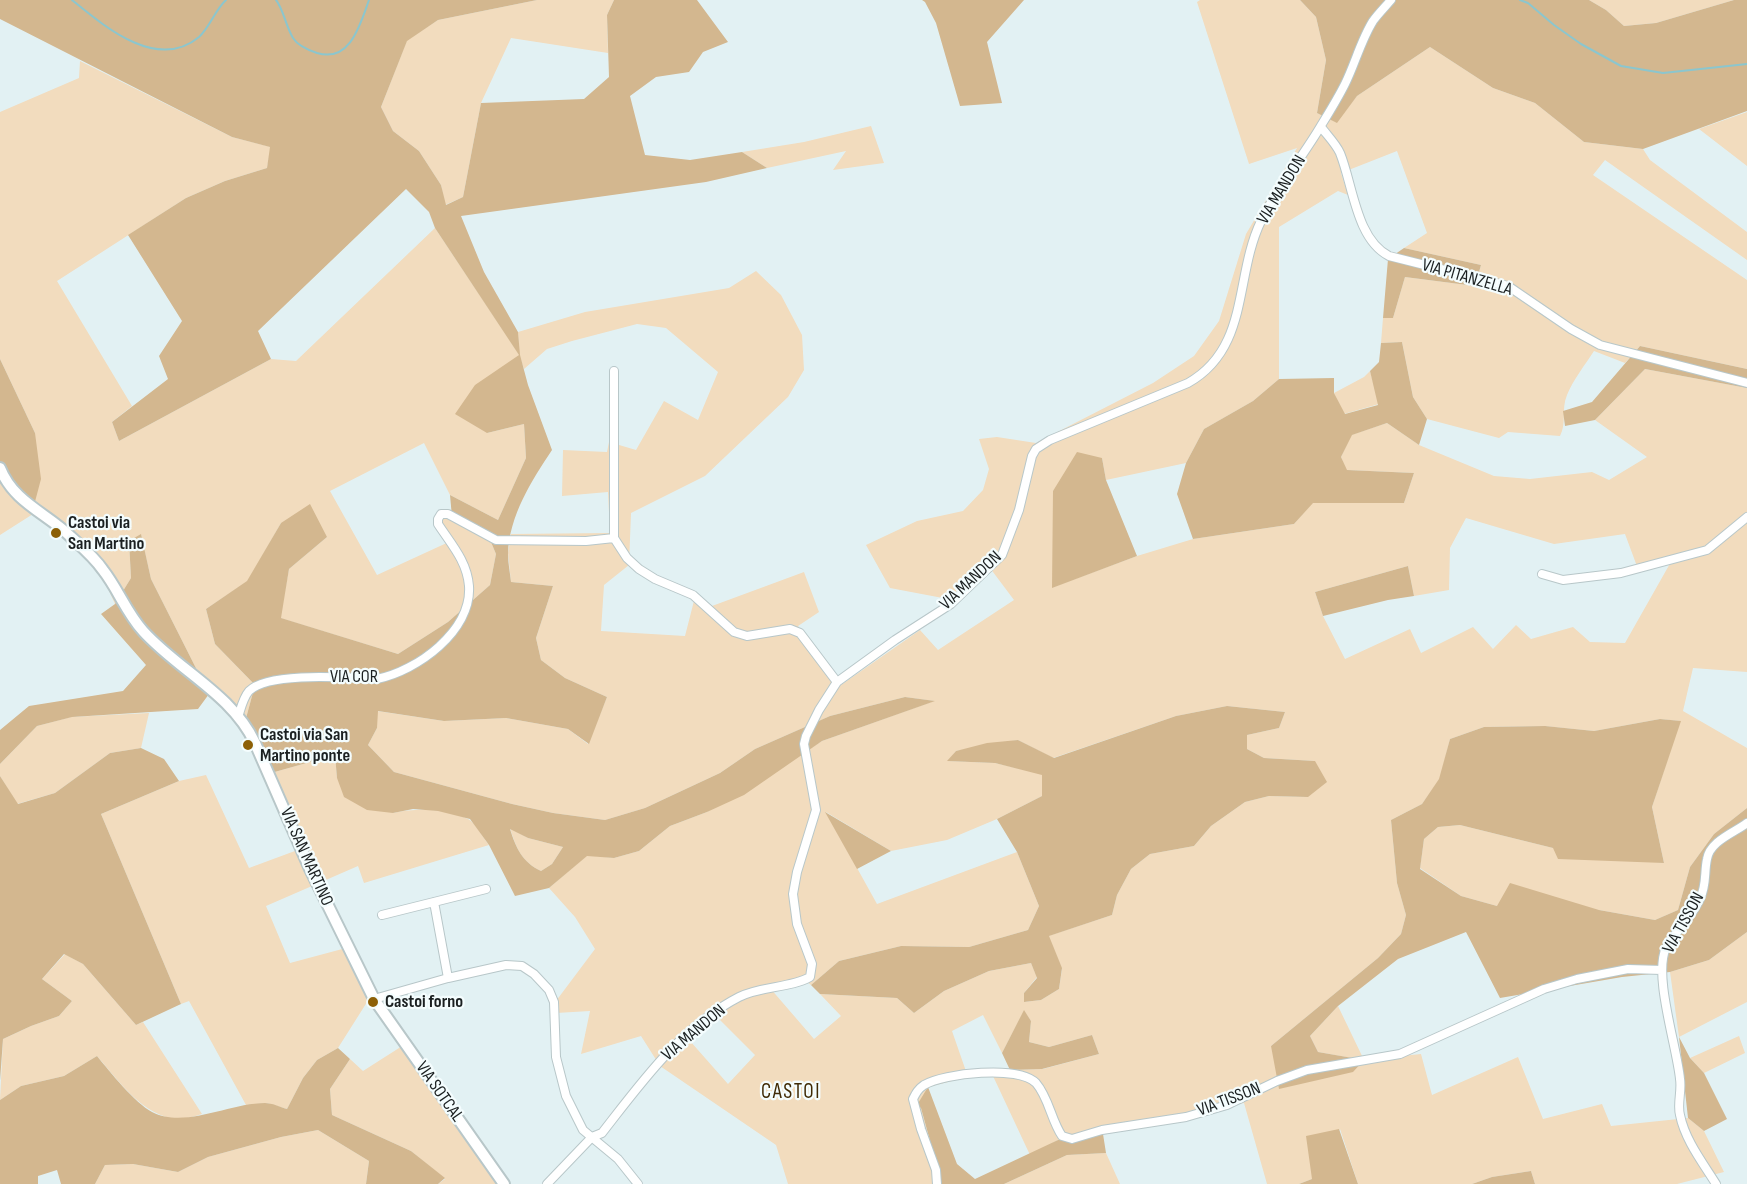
<!DOCTYPE html>
<html>
<head>
<meta charset="utf-8">
<style>
  body { margin:0 }
  canvas { display:block; background:#e2f1f3 }
</style>
</head>
<body>
<canvas width="1747" height="1184"></canvas>
<script>
const ctx = document.querySelector('canvas').getContext('2d');
ctx.lineJoin = 'round';
function fillPath(path, color) {
  ctx.fillStyle = color;
  ctx.fill(path, 'evenodd');
}
function trace(path, color, width, dash) {
  ctx.strokeStyle = color;
  ctx.lineWidth = width;
  ctx.lineCap = dash ? 'butt' : 'round';
  ctx.setLineDash(dash || []);
  ctx.stroke(path);
}
function drawText(font, color, halo, rows, align = 'center') {
  ctx.font = font + ' "Sofia Sans Condensed",sans-serif';
  ctx.lineWidth = 4.5;
  ctx.setLineDash([]);
  ctx.textBaseline = 'middle';
  ctx.strokeStyle = halo;
  ctx.fillStyle = color;
  for (const [text, x, y, turn = 0] of rows) {
    ctx.save();
    ctx.translate(x, y);
    ctx.rotate((+turn || 0) * Math.PI / 180);
    ctx.textAlign = isNaN(turn) ? turn : align;
    if (halo) ctx.strokeText(text, 0, 0);
    ctx.fillText(text, 0, 0);
    ctx.restore();
  }
}
fillPath(new Path2D(`
  M537 0H614L607 15 608 53 511 38 481 103 463 197 445 205 441 185 419 151 393 131 381 107 407 40 438 20Z
  M1200 0H1300L1316 17 1326 60 1317 113 1336 122 1357 96 1430 47 1493 88 1535 103 1584 142 1643 149 1650 160 1747 232V260L1605 160 1593 175 1747 280V369L1640 346 1625 363 1594 351C1585 365 1573 380 1567 395 1561 409 1567 423 1560 436L1508 432 1499 438 1427 419 1413 397 1402 342 1381 343 1383 318H1393L1405 277 1475 286 1481 265 1404 248 1427 233 1397 151 1341 173 1348 195 1338 191 1279 227V379L1253 401 1204 429 1186 463 1106 480 1102 458 1053 491V587L1137 556 1193 539 1294 524 1312 503H1404L1414 473 1346 470 1341 457 1351 435 1387 423 1419 445 1494 476 1530 479 1592 472 1609 480 1647 457 1595 420 1645 369 1747 388V672L1693 668 1683 711 1747 748V808L1714 834 1690 867 1678 910 1655 920 1599 910 1497 906 1461 896 1420 868 1424 839 1438 827 1460 825 1553 848 1664 863 1652 807 1680 721 1660 719 1594 731 1544 726 1484 727 1450 739 1440 779 1422 804 1391 820 1397 883 1406 915 1401 934 1378 958 1271 1046 1363 1060 1318 1052 1310 1036 1338 1006 1364 1060 1421 1054 1432 1095 1518 1057 1543 1119 1602 1104 1611 1126 1688 1118 1704 1131 1724 1172 1677 1184H1535L1531 1171 1492 1177 1472 1184H1358L1340 1129 1312 1179 1299 1184H1267L1244 1103 1103 1134 1058 1140 1030 1155 993 1076 1010 1070 1043 1069 1099 1054 1092 1035 1049 1047 1029 1042 1031 1021 1024 1011 1002 1053 983 1015 952 1031 968 1077 928 1087 921 1108 942 1184H788L776 1145 660 1066 641 1036 581 1054 590 1011 556 1013V1001L595 949 575 917 549 888 587 855 614 858 639 851 670 826 707 812 822 741 934 701 905 697 830 716 755 749 720 773 645 808 605 820 553 813 512 804 394 772 368 745 377 728V711L444 721 506 718 568 729 588 744 607 697 565 678 541 660 536 638 553 586 511 582 508 553 511 534 610 533 608 492 562 496 563 450 607 452 609 442 636 450 664 401 698 420 718 372 666 328 637 324 572 341 547 349 524 369 519 355 487 433 524 424 526 458 498 520 450 495 424 443 330 491 377 575 451 541 440 527 439 516 452 517 491 542 496 554 490 585 448 622 398 654 280 618 289 569 327 537 281 523 248 581 206 609 215 644 255 685 245 722 209 694 151 579 141 535 129 541 131 578 115 604 101 573 64 536 33 514 0 535V479L35 433 0 359V112L79 78 80 61 232 137 271 147 267 168 225 181 186 198 57 281 132 406 112 422 119 441 271 359 296 361 435 228 519 354 518 332 585 312 729 288 756 271 781 295 802 335 804 370 788 397 705 476 631 513 629 565 604 585 601 631 685 636 696 593 712 606 804 572 819 612 798 626 841 685 920 630 938 650 1014 600 987 564 948 599 890 588 866 545 917 521 963 511 983 490 989 469 979 439 997 437 1036 443 1153 383 1194 356 1219 321 1246 234 1297 148 1249 164 1197 2ZM1466 518 1554 544 1625 534 1638 569 1672 560 1625 643 1590 642 1573 627 1531 639 1516 625 1493 649 1473 627 1421 653 1410 629 1345 659 1323 616 1315 592 1408 566 1414 596 1449 590 1450 548ZM1227 706 1285 712 1279 728 1247 735V749L1264 758 1315 761 1308 797 1269 796 1245 802 1211 826 1194 846 1150 854 1131 869 1117 895 1112 915 1048 936 1062 969 1059 989 1041 1000 1024 1002V993L1037 977 1031 963 989 971 944 991 914 1013 897 998 820 994 841 1016 814 1039 770 988 807 982 811 985 839 961 901 946 969 947 1028 930 1039 906 1017 852 877 904 826 812 891 851 947 840 997 819 1042 796V774L995 763 948 761 956 751 1018 740 1053 758 1176 716ZM710 1010 755 1055 728 1084 683 1033Z
  M1589 0H1734L1656 23 1624 26 1606 10Z
  M1747 112V166L1699 129Z
  M871 126 884 163 833 170 846 151 767 168 742 152 804 142Z
  M1370 371 1379 404 1344 414 1334 393 1364 377Z
  M149 713 141 748 110 753 55 793 17 804 0 776V764L37 726 71 717Z
  M335 755 337 778 393 813C417 808 445 808 468 819 476 823 483 838 489 845L364 883 358 866 266 906 290 963 346 948 369 999 338 1048 317 1060 303 1078 287 1109 267 1103 246 1105 189 1001 181 1004 101 814 179 781 206 775 249 868 303 848 271 773Z
  M510 828 528 838 563 847 552 864 541 871C522 862 516 848 510 828Z
  M1747 932V1002L1679 1037 1670 972 1709 960Z
  M65 954 83 964 136 1025 143 1022 202 1114C195 1116 186 1119 179 1119 144 1118 118 1080 97 1056L64 1076 21 1086 0 1100 3 1039 31 1026 59 1016 72 1001 42 979Z
  M1739 1036 1745 1053 1704 1073 1690 1058Z
  M410 1041 503 1184H438L445 1179 411 1151 332 1115 330 1089 350 1059 363 1071Z
  M318 1130 369 1161 366 1184H95L105 1165 133 1164 178 1172 208 1157 281 1137Z
  M1106 1153 1120 1184H1004L1067 1155Z`), '#f2dcbe');
fillPath(new Path2D(`
  M0 0H537L438 20 407 41 381 107 393 131 419 151 441 185 446 205 463 197 481 103 584 99 609 77 607 15 614 0H697L728 42 703 52 689 72 656 77 630 96 645 155 690 160 742 152 767 168 706 182 461 216 484 272 518 332 520 355 528 385 552 450C532 480 509 516 508 554 508 563 510 573 511 582L553 586 536 638 541 660 565 678 607 697 589 744 568 729 506 718 444 721 378 711 377 728 368 745 394 772 512 804 553 813 605 820 645 808 720 773 755 749 830 716 905 697 935 701 822 741 744 795 707 812 670 826 639 851 614 858 587 856 549 888 515 896 489 845 470 819 438 811 413 809 393 813 367 810 344 797 337 778 335 755 271 773 245 722 255 685 215 644 206 609 247 581 281 523 310 504 327 537 289 569 281 618 398 654 448 622 490 585 496 554 491 542 452 517 450 495 498 520 526 458 524 424 487 433 455 414 475 385 519 355 435 228 429 212 406 189 258 331 271 359 119 441 112 422 168 379 159 356 182 321 128 235 186 198 225 181 267 168 270 147 232 137 0 19ZM510 829 528 838 563 847 552 864 541 871C522 862 516 848 510 829Z
  M922 0H1024L987 42 1002 103 960 106 936 23 925 2Z
  M1300 0H1589L1606 10 1624 26 1656 23 1734 0H1747V111L1643 149 1584 142 1535 103 1493 88 1430 47 1357 96 1337 123 1317 113 1326 60 1316 17Z
  M1404 248 1481 265 1475 286 1405 277 1393 318H1383L1388 259Z
  M1402 342 1413 397 1427 419 1419 445 1387 423 1352 435 1341 457 1347 470 1414 473 1404 503H1313L1294 524 1193 539 1177 494 1186 463 1204 429 1253 401 1279 379 1334 378V393L1345 414 1378 405 1370 371 1379 362 1381 343Z
  M1640 346 1747 369V388L1645 369 1595 420 1565 426 1563 411 1592 402Z
  M0 359 35 433 41 479 32 513 0 479Z
  M1077 452 1102 458 1106 480 1137 556 1052 588 1053 491Z
  M141 534 151 579 209 694 198 709 72 717 37 726 0 764V730L29 706 123 691 146 665 101 614 115 604 131 578 129 541Z
  M1408 566 1414 596 1388 600 1323 616 1315 592Z
  M1227 706 1285 712 1279 728 1247 735V749L1264 758 1315 761 1327 782 1308 797 1269 796 1245 802 1211 826 1194 846 1150 854 1131 869 1117 895 1112 915 1049 936 1062 968 1059 989 1041 1000 1024 1002V993L1037 978 1031 963 989 971 944 991 914 1013 897 998 820 994 811 985 839 961 901 946 969 947 1028 930 1039 906 1017 852 997 819 1042 796V775L995 763 947 761 956 751 987 743 1018 740 1054 758 1176 716Z
  M1660 719 1681 721 1652 807 1664 863 1558 859 1553 848 1460 825 1438 827 1424 839 1420 869 1461 896 1497 906 1510 883 1599 910 1655 920 1678 910 1690 867 1714 834 1747 808V932L1709 960 1670 972 1622 977 1500 998 1466 932 1398 959 1338 1006 1310 1036 1318 1052 1364 1060 1353 1072 1279 1089 1271 1046 1378 958 1401 934 1406 915 1397 883 1391 820 1422 804 1439 779 1450 739 1484 727 1545 726 1594 731Z
  M141 748 164 759 179 781 101 814 181 1004 136 1025 83 964 64 954 42 979 72 1001 59 1016 31 1026 3 1039 0 1081V776L18 804 55 793 110 753Z
  M825 812 891 851 857 869Z
  M1024 1010 1031 1021 1029 1042 1049 1047 1092 1035 1099 1054 1042 1069 1010 1070 1002 1053Z
  M1679 1037 1690 1058 1704 1073 1727 1119 1704 1131 1688 1118Z
  M338 1048 350 1059 330 1089 332 1115 411 1151 445 1178 438 1184H366L369 1161 318 1130 281 1137 208 1157 178 1172 133 1164 105 1165 95 1184H61L57 1170 38 1176V1184H0V1100L21 1086 64 1076 97 1056C110 1072 135 1103 152 1112 185 1129 229 1103 265 1103 272 1103 280 1107 287 1109L303 1078 317 1060Z
  M928 1087 957 1164 975 1179 1058 1140 1103 1134 1106 1153 1067 1155 1004 1184H942L921 1108 917 1105Z
  M1339 1129 1358 1184H1299L1312 1179 1306 1136Z
  M1531 1171 1535 1184H1472L1492 1177Z`), '#d3b78f');
trace(new Path2D(`
  M72 0C104 26 157 72 199 37 210 27 215 10 226 0
  M276 0C283 8 286 27 293 38 298 46 308 50 317 53 350 63 360 25 369 0
  M1520 0 1528 3 1554 25 1581 44 1621 66 1663 73 1747 64`), '#8bc6ce', 2);
const minor = new Path2D(`
  M1321 127C1327 135 1336 144 1340 153 1353 185 1356 239 1389 256L1508 286 1571 329 1600 345 1747 383
  M614 371V538L627 558 639 569 655 579 693 595 734 632 747 636 790 629 800 633 837 682
  M1542 574 1563 580 1621 573 1707 550 1747 517
  M238 717C241 708 243 698 249 691 269 671 350 678 377 679 417 671 472 631 469 586 467 561 451 544 438 524V519L441 514H448L496 540 586 541 614 538
  M434 902 448 978
  M382 915 486 889
  M374 999 448 978 506 965 522 966 534 974 549 990 554 1002 556 1057 566 1096 583 1130 618 1159 638 1184
  M547 1184 592 1137 602 1133C641 1083 681 1027 739 997 760 986 791 988 810 977L812 964 797 924 793 894 797 872 816 810 804 744 806 736 819 710 837 682 895 640 951 604 1002 555 1019 510 1032 456 1036 449 1050 440 1188 383C1250 348 1234 277 1261 221 1277 187 1303 157 1322 124 1330 111 1338 98 1345 84 1355 64 1361 40 1373 21 1378 14 1385 7 1391 0
  M937 1184 936 1170 921 1129 913 1099C916 1093 918 1089 924 1085 944 1073 1019 1065 1036 1083 1049 1098 1051 1120 1062 1136L1072 1139 1102 1130 1186 1117 1227 1105 1277 1081 1307 1070 1400 1054 1544 989 1577 979 1628 969 1662 970
  M1716 1184C1703 1163 1685 1140 1680 1115 1677 1104 1682 1091 1680 1079 1677 1047 1653 975 1666 948 1675 931 1691 919 1700 899 1707 884 1704 873 1707 859 1710 841 1734 833 1747 823`);
const tertiary = new Path2D(`
  M0 468C14 503 47 513 71 537 82 547 94 557 103 570 118 589 126 612 143 631 178 670 232 694 255 743L310 869 374 999 504 1184`);
trace(minor, '#b8c7c9', 10);
trace(tertiary, '#b8c7c9', 14);
trace(minor, '#fff', 8);
trace(tertiary, '#fff', 10);
for (const [x, y, r, color] of [
  [56,533,6,"#8d6007"],
  [248,745,6,"#8d6007"],
  [373,1002,6,"#8d6007"]
]) {
  const dot = new Path2D();
  dot.arc(x, y, r, 0, 2 * Math.PI);
  ctx.fillStyle = color;
  ctx.fill(dot);
  trace(dot, '#f4fdfe', 2);
}
drawText('18px', '#1b2021', '#f4fdfe', [
  ["VIA MANDON",1282,190,-59],
  ["VIA PITANZELLA",1467,278,16],
  ["VIA MANDON",971,581,-43],
  ["VIA COR",354,677],
  ["VIA SAN MARTINO",306,857,66],
  ["VIA TISSON",1684,923,-61],
  ["VIA MANDON",694,1033,-40],
  ["VIA SOTCAL",439,1092,55],
  ["VIA TISSON",1229,1100,-21]
]);
drawText('bold 18px', '#1b2021', '#f4fdfe', [
  ["Castoi via",68,523],
  ["San Martino",68,544],
  ["Castoi via San",260,735],
  ["Martino ponte",260,756],
  ["Castoi forno",385,1002]
], 'left');
ctx.letterSpacing = '1.5px';
drawText('21px', '#402a04', '#f4fdfe', [
  ["CASTOI",791,1093]
]);
ctx.letterSpacing = '0px';
</script>
</body>
</html>
